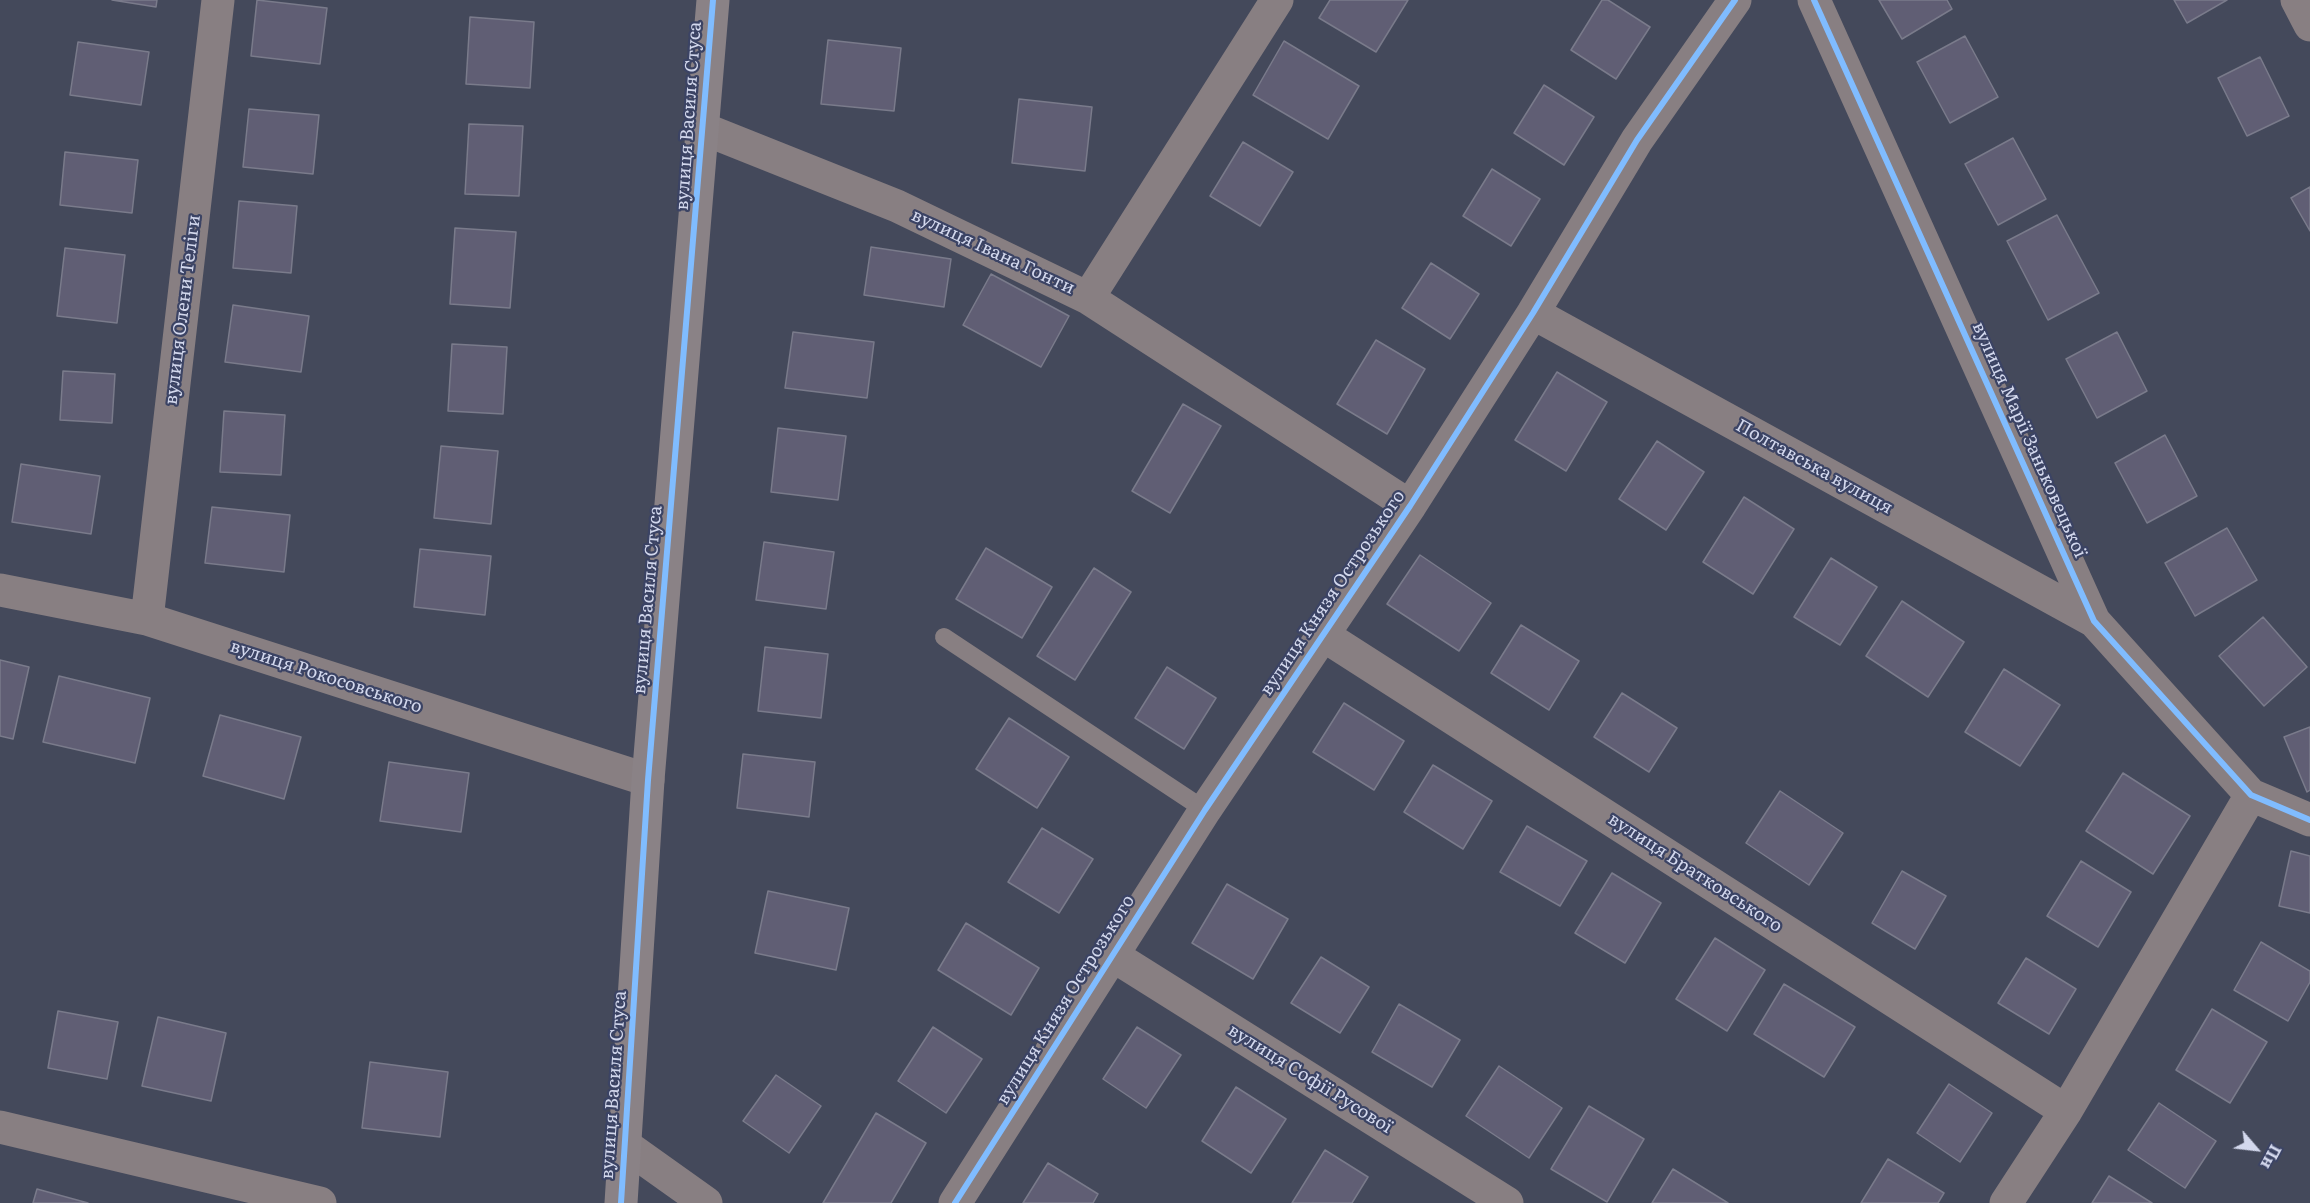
<!DOCTYPE html>
<html>
<head>
<meta charset="utf-8">
<style>
  body { margin:0 }
  #map { position:relative; width:2310px; height:1203px; overflow:hidden; background:#44495b; font-family:Literata,serif }
  canvas { display:block }
  .north { position:absolute; left:2226px; top:1119px; width:60px; height:60px; -webkit-text-stroke:4px #3b4364; paint-order:stroke; rotate:118deg; font-size:16px; font-weight:700; line-height:24px; text-align:center; color:#d3d8ed }
  .north::after { content:''; display:block; margin:auto; width:21px; height:27px; background:#d3d8ed; clip-path:polygon(50% 0,100% 100%,50% 72%,0 100%) }
</style>
</head>
<body>
<div id="map">
<canvas width="2310" height="1203"></canvas>
<div class="north">Пн</div>
</div>
<script>
const ctx = document.querySelector('canvas').getContext('2d');
ctx.lineJoin = 'round';
function fillPath(path, color) {
  ctx.fillStyle = color;
  ctx.fill(path, 'evenodd');
}
function trace(path, color, width, dash) {
  ctx.strokeStyle = color;
  ctx.lineWidth = width;
  ctx.lineCap = dash ? 'butt' : 'round';
  ctx.setLineDash(dash || []);
  ctx.stroke(path);
}
function drawText(font, color, halo, rows, align = 'center') {
  ctx.font = font + ' Literata,serif';
  ctx.lineWidth = 4.5;
  ctx.setLineDash([]);
  ctx.textBaseline = 'middle';
  ctx.strokeStyle = halo;
  ctx.fillStyle = color;
  for (const [text, x, y, turn = 0] of rows) {
    ctx.save();
    ctx.translate(x, y);
    ctx.rotate((+turn || 0) * Math.PI / 180);
    ctx.textAlign = isNaN(turn) ? turn : align;
    if (halo) ctx.strokeText(text, 0, 0);
    ctx.fillText(text, 0, 0);
    ctx.restore();
  }
}
const building = new Path2D(`
  M112 0H157L156 7Z
  M257 0 327 8 320 64 251 56Z
  M1330 0H1408L1376 52 1319 18Z
  M1602 0H1608L1650 27 1616 79 1571 50Z
  M1879 0H1947L1952 9 1902 39Z
  M2174 0H2227L2187 23Z
  M470 17 534 22 530 88 466 84Z
  M1965 36 1998 97 1950 123 1917 62Z
  M828 40 901 48 894 111 821 104Z
  M1284 41 1359 86 1328 139 1253 95Z
  M78 42 149 52 141 105 70 95Z
  M2260 57 2289 116 2247 136 2218 78Z
  M1544 85 1594 117 1564 165 1514 133Z
  M1019 99 1092 107 1085 171 1012 163Z
  M249 109 319 115 313 174 243 167Z
  M469 124 523 126 519 196 465 194Z
  M2013 138 2046 199 1998 225 1965 164Z
  M1243 142 1293 172 1260 226 1210 196Z
  M65 152 138 160 132 213 60 205Z
  M1492 169 1540 199 1511 246 1463 216Z
  M2310 187V231L2291 198Z
  M239 201 297 206 291 273 233 268Z
  M2057 215 2099 293 2048 320 2007 241Z
  M455 228 516 232 510 308 450 304Z
  M871 247 951 259 944 307 864 295Z
  M65 248 125 255 117 323 57 316Z
  M1431 263 1479 294 1450 339 1402 308Z
  M991 274 1069 316 1041 367 963 325Z
  M233 305 309 316 301 372 225 362Z
  M793 332 874 342 867 398 785 388Z
  M2117 332 2147 391 2097 418 2066 359Z
  M1376 340 1425 369 1387 434 1337 404Z
  M452 344 507 347 503 414 448 411Z
  M63 371 115 374 112 423 60 420Z
  M1557 372 1607 402 1566 471 1515 440Z
  M1183 404 1221 426 1170 513 1132 491Z
  M224 411 285 415 281 475 220 472Z
  M778 428 846 436 838 500 771 492Z
  M2165 435 2197 496 2147 523 2115 463Z
  M1657 441 1704 472 1666 530 1619 499Z
  M441 446 498 451 491 524 434 518Z
  M21 464 100 476 91 534 12 522Z
  M1744 497 1794 529 1753 594 1703 562Z
  M212 507 290 515 284 572 205 563Z
  M2227 528 2257 580 2195 616 2165 563Z
  M764 542 834 552 826 609 756 600Z
  M986 548 1052 587 1022 638 956 599Z
  M420 549 491 556 485 615 414 607Z
  M1420 555 1491 603 1459 651 1387 604Z
  M1831 558 1877 587 1840 645 1794 617Z
  M1094 568 1131 592 1075 680 1037 656Z
  M1902 601 1964 642 1928 697 1866 656Z
  M2263 617 2307 667 2264 706 2219 656Z
  M1521 625 1579 661 1549 710 1491 673Z
  M765 647 828 654 821 718 758 711Z
  M0 660 29 667 13 739 0 736Z
  M1167 667 1216 698 1184 749 1135 718Z
  M2004 669 2060 705 2020 766 1965 732Z
  M59 676 150 698 135 763 43 742Z
  M1622 693 1677 728 1649 772 1594 737Z
  M1344 703 1404 741 1374 790 1313 752Z
  M220 715 301 737 284 799 203 776Z
  M1009 718 1069 757 1037 808 976 769Z
  M2310 727V790L2307 792 2284 737Z
  M743 754 815 762 809 817 737 808Z
  M389 762 469 773 461 832 380 821Z
  M1433 765 1492 801 1463 849 1404 812Z
  M2123 773 2190 816 2153 874 2086 831Z
  M1780 791 1843 833 1809 885 1746 843Z
  M1527 826 1587 861 1560 906 1500 872Z
  M1042 828 1093 859 1059 913 1008 882Z
  M2291 851 2310 856V913L2279 906Z
  M2081 861 2131 892 2098 947 2047 916Z
  M1902 871 1946 896 1915 949 1872 923Z
  M1612 873 1661 903 1625 963 1575 933Z
  M1227 884 1288 919 1253 979 1192 943Z
  M768 891 849 908 836 970 755 953Z
  M966 923 1039 968 1011 1015 938 970Z
  M1715 938 1765 970 1727 1031 1676 999Z
  M2261 942 2310 971V982L2288 1021 2234 990Z
  M1321 957 1369 987 1340 1033 1291 1003Z
  M2026 958 2076 989 2049 1034 1998 1003Z
  M1784 984 1855 1027 1824 1077 1754 1034Z
  M1399 1004 1460 1040 1432 1087 1372 1052Z
  M2212 1009 2267 1042 2230 1103 2176 1070Z
  M58 1011 118 1022 107 1079 48 1068Z
  M158 1017 226 1033 211 1101 142 1086Z
  M933 1027 982 1059 946 1113 898 1081Z
  M1137 1027 1181 1055 1146 1108 1103 1079Z
  M370 1062 448 1072 440 1137 362 1128Z
  M1499 1066 1562 1108 1529 1158 1466 1116Z
  M776 1075 821 1106 789 1153 743 1121Z
  M1949 1084 1992 1113 1960 1162 1917 1133Z
  M1236 1087 1286 1119 1251 1173 1202 1141Z
  M2159 1103 2216 1141 2185 1188 2128 1150Z
  M1589 1106 1644 1139 1607 1202 1551 1169Z
  M876 1113 926 1143 891 1203H823Z
  M1325 1150 1368 1177 1352 1203H1292Z
  M1888 1159 1944 1193 1938 1203H1861Z
  M1048 1163 1098 1194 1093 1203H1023Z
  M1673 1169 1728 1203H1652Z
  M2109 1176 2152 1203H2092Z
  M37 1189 88 1203H33Z`);
fillPath(building, '#605e74');
trace(building, '#7a7b8b', 1.5);
trace(new Path2D(`
  M944 637 1205 810`), '#887f82', 18);
trace(new Path2D(`
  M1814 0 2094 621 2251 795 2310 820
  M2297 0 2310 25
  M704 129 897 206 1088 298 1277 0
  M1088 298 1410 506
  M1533 313 2094 621
  M0 590 147 619 648 780
  M147 619 218 0
  M1323 635 2066 1111
  M1112 955 1507 1203
  M0 1127 320 1203
  M626 1146 706 1203
  M955 1203 1205 810 1410 506 1533 313 1637 140 1735 0
  M2006 1203 2066 1111 2251 795`), '#887f82', 33);
trace(new Path2D(`
  M621 1203 648 780 713 0`), '#8a8286', 33);
trace(new Path2D(`
  M1814 0 2094 621 2251 795 2310 820
  M621 1203 648 780 713 0
  M955 1203 1205 810 1410 506 1533 313 1637 140 1735 0`), '#80bcff', 6);
drawText('18px', '#d3d8ed', '#3b4364', [
  ["вулиця Василя Стуса",689,116,-86],
  ["вулиця Івана Гонти",993,252,25],
  ["вулиця Олени Теліги",183,310,-83],
  ["вулиця Марії Заньковецької",2029,440,66],
  ["Полтавська вулиця",1814,467,29],
  ["вулиця Князя Острозького",1333,593,-56],
  ["вулиця Василя Стуса",648,600,-85],
  ["вулиця Рокосовського",326,677,18],
  ["вулиця Братковського",1695,873,33],
  ["вулиця Князя Острозького",1066,1000,-58],
  ["вулиця Софії Русової",1310,1079,32],
  ["вулиця Василя Стуса",614,1085,-86]
]);
</script>
</body>
</html>
